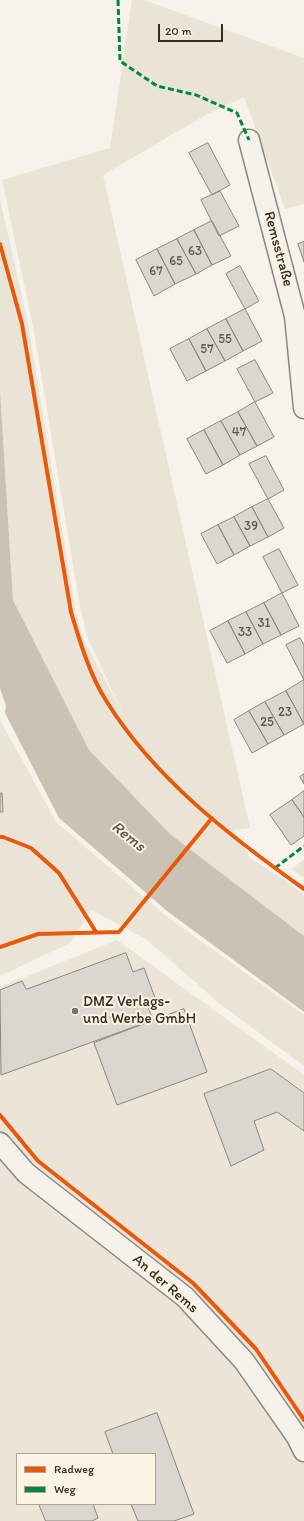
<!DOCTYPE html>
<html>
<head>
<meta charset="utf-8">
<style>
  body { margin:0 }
  #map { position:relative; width:304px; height:1521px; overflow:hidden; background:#f7f3ea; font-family:Itim,sans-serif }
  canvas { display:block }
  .legend { position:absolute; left:16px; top:1453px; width:140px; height:52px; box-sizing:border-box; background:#fcf5e5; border:1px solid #afa495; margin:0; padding:5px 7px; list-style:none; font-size:12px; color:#3b2a1e }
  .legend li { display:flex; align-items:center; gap:8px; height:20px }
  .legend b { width:20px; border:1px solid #afa495 }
  .scale { position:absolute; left:158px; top:24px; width:65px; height:18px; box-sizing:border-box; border:2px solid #3b2a1e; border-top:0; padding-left:5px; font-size:12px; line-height:14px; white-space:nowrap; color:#3b2a1e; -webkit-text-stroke:3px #fcf5e5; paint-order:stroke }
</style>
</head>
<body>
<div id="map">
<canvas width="304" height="1521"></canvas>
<ul class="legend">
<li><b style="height:5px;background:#e8590c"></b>Radweg</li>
<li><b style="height:5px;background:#00873e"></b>Weg</li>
</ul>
<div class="scale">20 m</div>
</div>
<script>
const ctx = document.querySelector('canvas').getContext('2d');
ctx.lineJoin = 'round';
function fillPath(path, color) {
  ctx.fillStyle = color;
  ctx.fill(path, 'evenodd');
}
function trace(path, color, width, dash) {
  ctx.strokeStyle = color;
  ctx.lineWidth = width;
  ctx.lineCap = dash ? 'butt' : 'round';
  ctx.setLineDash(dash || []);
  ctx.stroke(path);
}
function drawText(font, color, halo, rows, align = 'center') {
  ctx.font = font + ' Itim,sans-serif';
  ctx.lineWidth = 4;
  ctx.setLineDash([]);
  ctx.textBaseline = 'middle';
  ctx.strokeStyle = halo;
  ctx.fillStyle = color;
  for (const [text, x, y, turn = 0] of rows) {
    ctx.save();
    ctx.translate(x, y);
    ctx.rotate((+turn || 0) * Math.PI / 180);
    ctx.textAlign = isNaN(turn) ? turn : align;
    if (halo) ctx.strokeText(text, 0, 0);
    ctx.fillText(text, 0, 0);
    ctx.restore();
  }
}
fillPath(new Path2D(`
  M117 940 304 1075V1521H0V987ZM17 1454H155V1504H17Z`), '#ebe4d7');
fillPath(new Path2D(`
  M132 0H144L304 58V204L285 209 244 97 204 116 103 175 250 828 235 830 233 828 250 858 282 878 304 895V936L170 834 89 750 13 600 0 390V199L28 324 76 612 84 640 125 718 88 639 80 607 33 326 2 180 110 148Z
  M0 720 57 823 165 915 304 1015V1066L220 1004 146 939 91 910 70 943 0 976Z
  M304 859V878L292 869Z`), '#eae4d7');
fillPath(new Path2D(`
  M0 390 13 600 89 750 170 834 304 936V1012L167 911 59 818 5 713 6 706 0 688Z`), '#cac2b5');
const building = new Path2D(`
  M208 143 230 185 212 195 189 153Z
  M220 191 239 226 219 236 201 200Z
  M212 221 231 256 212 265 194 230Z
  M194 230 212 265 196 274 177 239Z
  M177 239 196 274 175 284 157 249Z
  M304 242V262L298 244Z
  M157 249 175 284 154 296 136 260Z
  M240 266 259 301 245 309 226 274Z
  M245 309 262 341 243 351 226 319Z
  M226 319 243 351 225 361 207 329Z
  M207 329 225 361 206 371 189 339Z
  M189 339 206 371 187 381 170 349Z
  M255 360 273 393 255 402 237 369Z
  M255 402 274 437 257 446 238 412Z
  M238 412 257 446 240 455 221 421Z
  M221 421 240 455 223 465 204 430Z
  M204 430 223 465 206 474 187 439Z
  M266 456 284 490 268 499 249 464Z
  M268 499 284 528 268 537 252 507Z
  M252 507 268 537 250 546 234 517Z
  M234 517 250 546 234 555 218 525Z
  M218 525 234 555 217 564 201 534Z
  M279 549 298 585 282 593 263 557Z
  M282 593 299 626 281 635 264 603Z
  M264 603 281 635 263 644 246 612Z
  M246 612 263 644 245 654 228 621Z
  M228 621 245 654 227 663 210 631Z
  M300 638 304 645V680L286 645Z
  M304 680V724L286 691Z
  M286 691 304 724 284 735 265 702Z
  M265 702 284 735 268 744 249 711Z
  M249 711 268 744 252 753 234 720Z
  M304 774V784L300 777Z
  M304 791V817L292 800Z
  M2 793 3 812H0V794Z
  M292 800 304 817V836L291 845 270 815Z
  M126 953 133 972 144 968 155 998 146 1002 153 1020 1 1075 0 990 22 981 26 989Z
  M184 1009 207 1072 117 1105 94 1043Z
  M271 1069 304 1093V1131L277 1112 254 1121 264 1150 231 1166 204 1094Z
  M157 1413 194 1514 174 1521H138L131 1504H155V1454H113L105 1432Z
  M39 1504H93L98 1518 92 1521H46Z`);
fillPath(building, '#dbd7d0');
trace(building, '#8b867f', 1);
const street = new Path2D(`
  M249 140 295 316 304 408
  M0 1143 26 1173 185 1297 244 1361 297 1437 304 1451`);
trace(street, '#8b867f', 23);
trace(street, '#f5f2ec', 20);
trace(new Path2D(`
  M118 0 120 61 157 86 196 95 237 113 249 140
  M275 868 304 846`), '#00873e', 3, [6, 3]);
trace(new Path2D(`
  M0 244 22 324 71 612C80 642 90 676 107 702 155 779 231 837 304 889
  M0 837H3L31 848 59 873 96 932
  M0 947 38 934 119 932 212 818
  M0 1115 38 1161 193 1283 256 1349 304 1420`), '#e8590c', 4);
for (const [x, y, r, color] of [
  [75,1011,4,"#7d7065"]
]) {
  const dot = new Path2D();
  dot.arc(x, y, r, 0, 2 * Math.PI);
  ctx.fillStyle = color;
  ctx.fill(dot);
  trace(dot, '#fcf5e5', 1.5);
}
drawText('13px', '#63554a', null, [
  ["63",195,252],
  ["65",176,262],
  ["67",156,272],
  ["55",225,340],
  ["57",207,350],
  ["47",239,433],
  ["39",251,527],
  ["31",264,624],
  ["33",245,633],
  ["23",285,713],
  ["25",267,723]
]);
drawText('15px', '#3b2a1e', '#fcf5e5', [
  ["Remsstraße",278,249,75],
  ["An der Rems",165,1284,41]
]);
drawText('15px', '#3b2a1e', '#fcf5e5', [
  ["DMZ Verlags-",83,1002],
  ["und Werbe GmbH",83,1019]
], 'left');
drawText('italic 16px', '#605144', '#fcf5e5', [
  ["Rems",128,837,39]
]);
</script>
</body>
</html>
